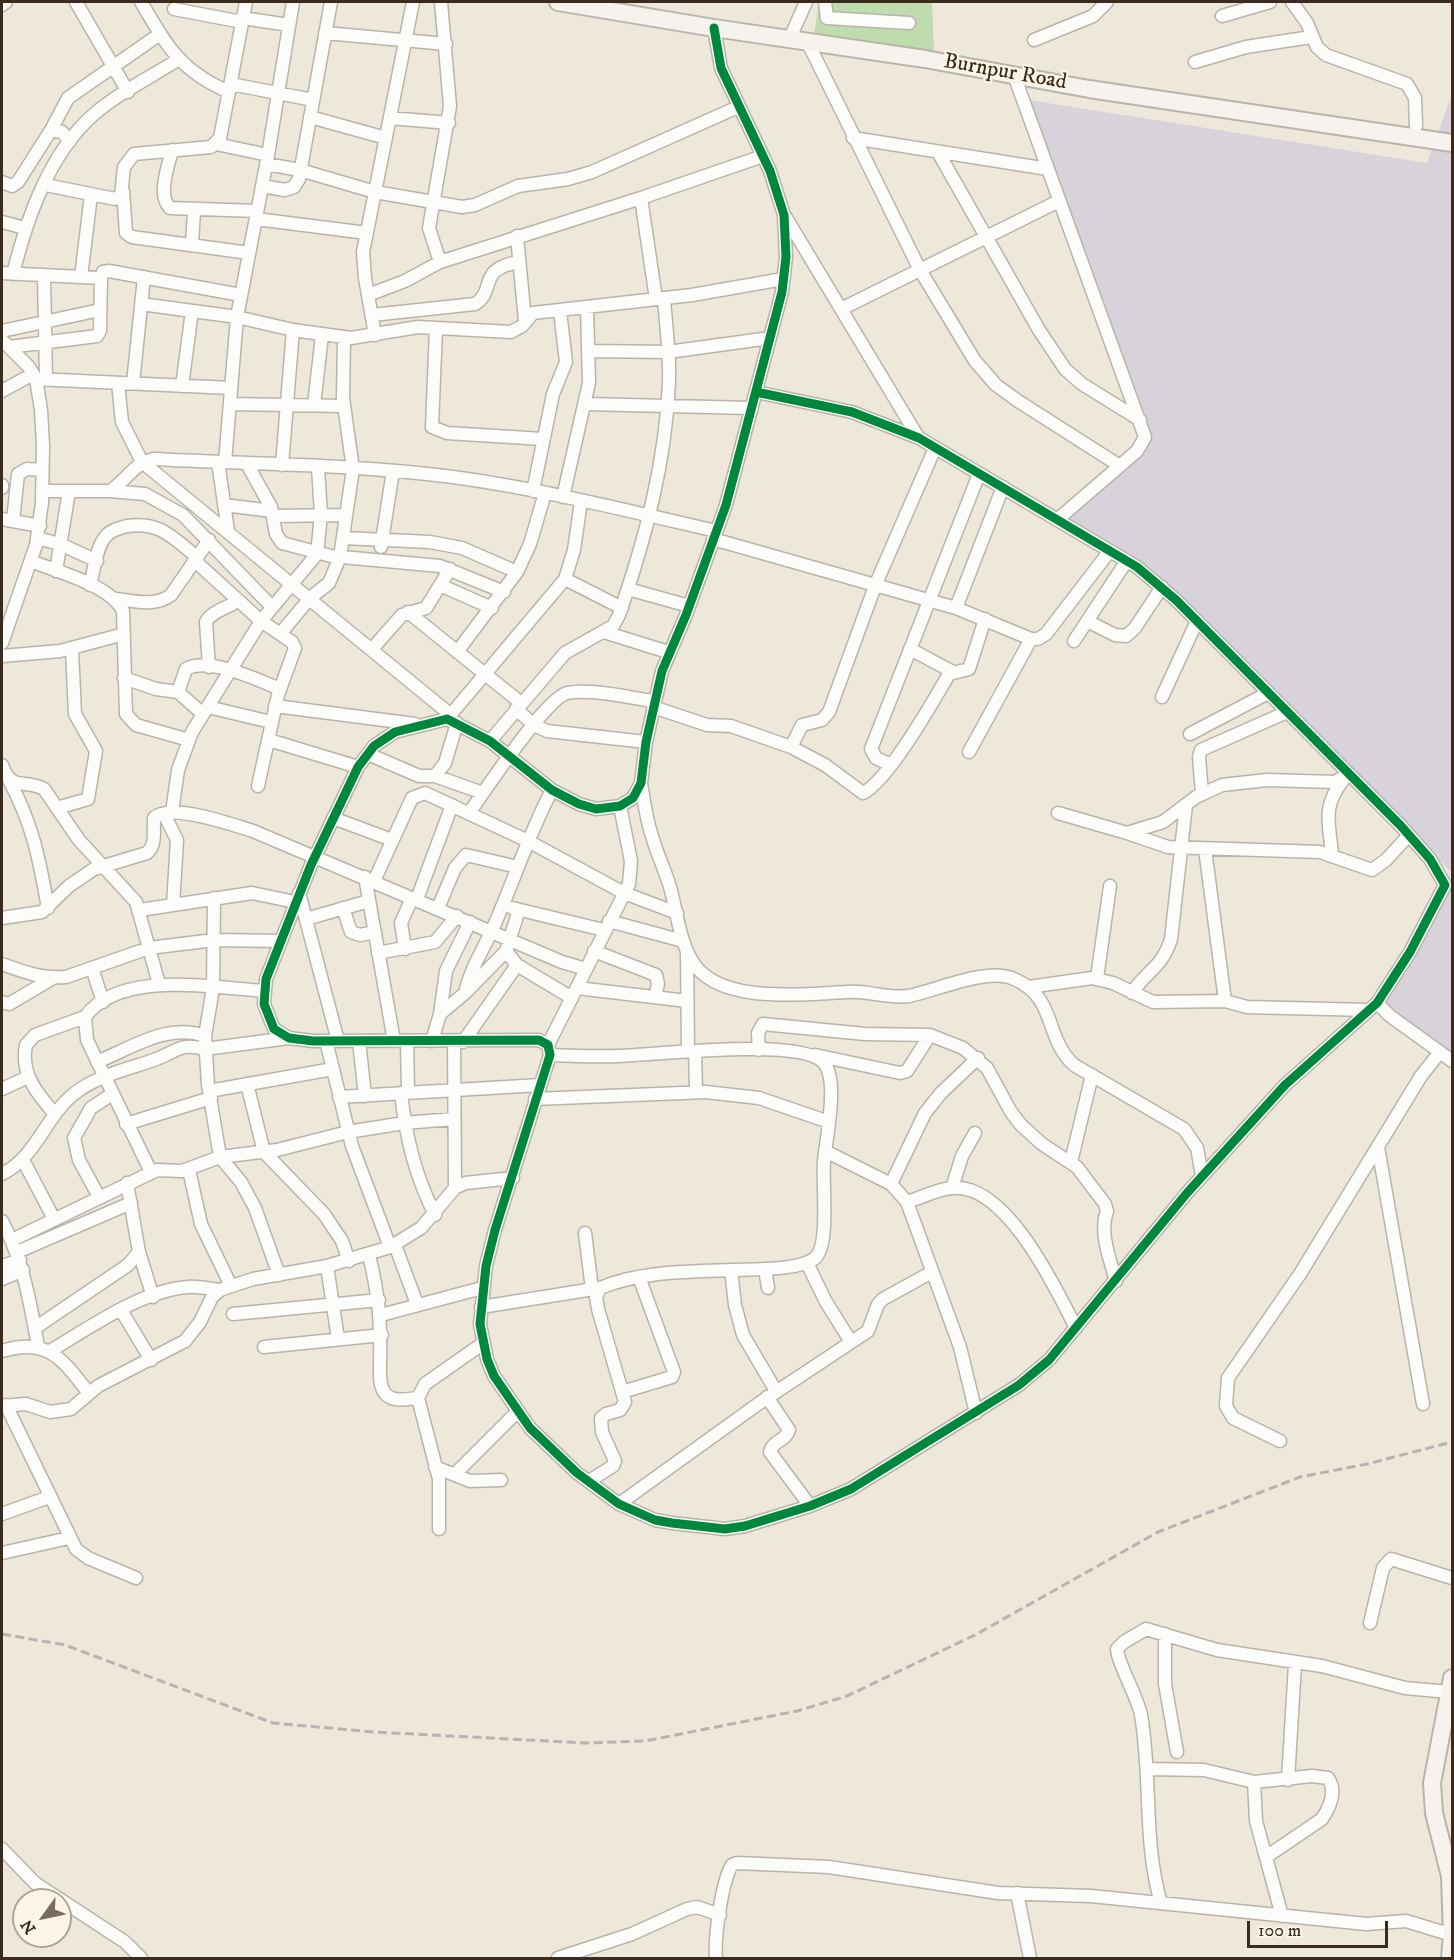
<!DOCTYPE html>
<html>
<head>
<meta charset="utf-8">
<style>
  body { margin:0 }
  #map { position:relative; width:1454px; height:1960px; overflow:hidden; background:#eee8db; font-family:"IM FELL DW Pica",serif }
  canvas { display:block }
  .frame { position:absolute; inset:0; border:3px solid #3b2a1e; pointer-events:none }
  .north { position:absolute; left:12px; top:1888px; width:60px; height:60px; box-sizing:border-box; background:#fcf5e5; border:2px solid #afa495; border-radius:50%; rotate:237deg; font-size:16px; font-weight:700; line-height:24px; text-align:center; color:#3b2a1e }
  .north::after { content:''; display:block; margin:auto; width:21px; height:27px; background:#7a6c60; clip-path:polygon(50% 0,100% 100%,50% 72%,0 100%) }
  .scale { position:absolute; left:1247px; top:1921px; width:141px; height:27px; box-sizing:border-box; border:3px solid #3b2a1e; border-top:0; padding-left:8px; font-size:18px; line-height:21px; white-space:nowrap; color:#3b2a1e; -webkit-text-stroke:4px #fcf5e5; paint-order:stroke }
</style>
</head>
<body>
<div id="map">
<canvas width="1454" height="1960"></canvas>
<div class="frame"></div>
<div class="north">N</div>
<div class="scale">100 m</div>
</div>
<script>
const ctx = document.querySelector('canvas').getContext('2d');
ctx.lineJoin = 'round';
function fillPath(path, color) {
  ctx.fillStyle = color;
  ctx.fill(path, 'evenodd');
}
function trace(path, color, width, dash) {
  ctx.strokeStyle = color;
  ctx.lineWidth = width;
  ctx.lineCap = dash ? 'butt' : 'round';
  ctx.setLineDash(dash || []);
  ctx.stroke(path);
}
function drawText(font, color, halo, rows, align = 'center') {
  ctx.font = font + ' "IM FELL DW Pica",serif';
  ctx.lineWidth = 4.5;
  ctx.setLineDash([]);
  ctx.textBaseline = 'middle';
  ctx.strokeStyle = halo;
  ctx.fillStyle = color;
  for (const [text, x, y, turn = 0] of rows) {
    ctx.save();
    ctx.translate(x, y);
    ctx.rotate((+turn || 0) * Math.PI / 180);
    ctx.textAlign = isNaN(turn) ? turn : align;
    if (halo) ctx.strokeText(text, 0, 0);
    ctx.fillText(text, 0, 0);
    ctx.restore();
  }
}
fillPath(new Path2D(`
  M1452 94V873L1149 570 1051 519 1144 441 1016 98 1427 163Z
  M1452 876V1059L1382 1007Z`), '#d8d2da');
fillPath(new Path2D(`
  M819 2H932L934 53 814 35Z`), '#bedcad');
const street = new Path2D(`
  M76 2 128 92
  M141 2C167 46 180 71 229 92
  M825 2 827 18 909 23
  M1292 2 1307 23 1317 47 1326 55 1407 84 1415 98 1416 126
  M2 5 6 2
  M174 9 242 22
  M1222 16 1270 2
  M242 18 289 25
  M714 28 721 68 770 171 784 215 786 257 782 292 726 505 686 615 662 671 646 742 641 783 633 798 620 806 596 809 579 804 552 790 490 741 447 719 395 732 374 746 358 767 311 865 266 979 264 1004 274 1029 289 1038 313 1041 539 1040 548 1045 550 1055 495 1230 486 1266 480 1324 487 1359 494 1376 530 1428 577 1473 619 1504 655 1520 672 1523 725 1529 745 1526 810 1506 851 1489 1019 1385 1049 1360 1187 1193 1285 1085 1377 1003 1410 952 1445 885 1430 859 1401 826 1176 600 1137 567 919 438 852 412 756 392
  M325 33 446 44
  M790 38 806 2
  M1034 40 1093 16 1107 2
  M807 41 920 270 975 361 996 385 1018 401 1120 466
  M1195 62 1246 47 1311 37
  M1014 75 1145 437 1137 451 1057 520
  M231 84 313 100
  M310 117 386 138
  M390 118 449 123
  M51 130 68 98 160 34
  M853 138 1048 169
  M216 144 268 155
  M172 150C168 167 157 195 170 208L257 211
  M938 152 1039 330 1065 369 1082 384 1140 420
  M266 164 300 170 375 192 462 207 475 205 518 186 568 179 592 172 738 107
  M2 182 12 186 18 182 51 130 62 132 70 141
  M46 185 115 199 121 195 124 167 134 154 211 147 220 138 246 2
  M262 186 285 190 294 187 299 179 331 2
  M123 191 126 233 132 237 249 253
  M641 198 656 299
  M785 216 918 437
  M256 219 367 233
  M2 222 25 228
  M517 236 525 321
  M192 245 194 210
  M440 262 429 228 450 106 441 2
  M2 273 101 278
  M13 274C27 218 49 154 93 115 118 93 151 77 179 59
  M44 276 46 379
  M81 277 91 195
  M368 295 405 281 440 262 641 198 763 156
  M141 304 237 317 293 330 351 338 418 327 511 332 522 326 533 313 692 295 783 279
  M841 309 1059 201
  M372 315 475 304C497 290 476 269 519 262
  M436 329 432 427 447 433 543 439
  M2 331 100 310
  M375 335 365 278 363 252 413 2
  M2 340 29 367 36 379 41 410 43 446 42 503 36 545 2 643
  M9 347 97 336 100 331 101 278 103 272 109 271 241 295
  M590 351 668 352 770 338
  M36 379 231 388
  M118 383 122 422 142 462 451 715
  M133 383 144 277
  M182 386 192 311
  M2 391 33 374
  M230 404 344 406
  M585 404 752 408
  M314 405 322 335
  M218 462 228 531
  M225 462 237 317 268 155 293 2
  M247 464 271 507 276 534 282 543 331 556 440 566 504 592
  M282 465 293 330
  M2 485V488
  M42 491H110C127 480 133 464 153 459 253 464 354 464 453 477 542 489 629 511 716 531
  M110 491 145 494 183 515 272 607
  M533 491 553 394 566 362 560 311
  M563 497 589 383 587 308
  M224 505 272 511
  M274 516 346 515
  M2 519 40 526
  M13 521 18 474 27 469 42 470
  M37 538 60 544 97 561
  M343 538 430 542 462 548 517 572
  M713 539 956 608 1031 639H1038L1046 634 1109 552
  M381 547 393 471
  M31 561C58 572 110 585 123 611L126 714 136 725 189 740
  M195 561 261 621 292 642 295 648 278 695 258 786
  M56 571 69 491
  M565 579 622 608
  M90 585C94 571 96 547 106 536 111 530 120 528 127 526 160 521 173 538 197 557
  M440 585 492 608
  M628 589 689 606
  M116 599C135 601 155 607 171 595L209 540
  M956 608 1003 487
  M408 612 521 703
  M1087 621 1115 635 1126 636 1135 628 1162 587
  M604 632 668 652
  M280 634 310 598 329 583 340 557 353 469 343 398 344 338
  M1074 641 1126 562
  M372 649 402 615 426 608 450 569
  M910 649 953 672
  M457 652 517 572 530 544 545 493
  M2 656 60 651 124 634
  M209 667 206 622C212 610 228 609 238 600
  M124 678 156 689 178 692 203 714
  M178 692 186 669C208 656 258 680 280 689
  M1162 697 1197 621
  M275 706 415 724
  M208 707 271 722
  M653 707 707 725 731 726 791 747 825 765 863 793C888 781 934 700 949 674L969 669 985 619
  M516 709 534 725 547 731 646 742
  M447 719 565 579 574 550 581 501
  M1190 734 1268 693
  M269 740 358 767
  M490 741 565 653 613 626 619 615C645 540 666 462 669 381 670 354 666 326 664 299
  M791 747 802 725 822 720 829 712 875 586 935 448
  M969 752 1031 639
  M368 754 419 776H435L445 763 457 723
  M889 764 876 758 871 749 979 474
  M2 765C12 793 24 778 44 789L79 840 136 902 159 984
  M435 776 483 793
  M9 780C33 825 39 858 48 908
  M641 783C644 801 646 819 652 836 657 854 665 870 670 887 677 912 679 939 692 961 718 1005 803 994 846 992 867 990 887 999 909 996 938 990 987 967 1014 979 1057 997 1044 1038 1074 1065L1184 1129 1197 1148 1202 1176
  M1202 793 1199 757 1201 750 1287 712
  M57 808 88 799 96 751 75 714 72 649
  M172 812 178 770 192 732 261 621 317 554 321 515 318 467
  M469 813C485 791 545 699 567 693 591 688 630 698 654 701
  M1058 813 1127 833 1163 822 1196 797 1222 785 1267 780 1335 782 1349 774
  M164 814 177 840 173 905
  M333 818 392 840
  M1127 833 1168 847 1320 852 1372 870 1386 860 1409 835
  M1205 849 1225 1001
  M1332 854C1329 822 1322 807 1343 780
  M365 877 394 1041
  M374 881 412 798 425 793 528 841 624 893 677 913
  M299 893 338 1041
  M214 898 213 988 205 1036 208 1085 220 1157 241 1182 255 1208 279 1275
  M417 899 452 805
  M343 908 351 932 360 935 375 932
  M438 908 455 868 466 855 518 867
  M512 908 604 930
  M140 910 252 893 295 902
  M519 910 506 951 517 965 572 998
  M2 918 42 912 69 886 94 869 147 853C157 844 153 831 154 818 170 802 233 825 253 831L562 962 586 969
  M306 919 369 901
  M609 921 683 941
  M405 949 401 923 412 898
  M594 951 656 975 658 984 655 997
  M378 953 435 942 457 916
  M687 953 688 1051
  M2 964C24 972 42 979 66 977L149 948 214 940 280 941
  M92 968 103 1002
  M1097 978 1110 886
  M1029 987 1092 978 1113 983 1153 1002 1225 1001 1247 1007 1368 1010
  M577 988 687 1001
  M465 993C470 970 482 952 492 930 513 884 528 835 552 790
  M1132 993C1147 970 1162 968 1171 939L1186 805
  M2 1002 9 1004 53 978
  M1377 1003 1390 1016 1440 1052
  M440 1014 446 971 470 922
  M326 1041 352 1146 390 1247
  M359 1041 365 1096
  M407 1041 408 1093
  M432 1041 440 1014 465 993 506 951
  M454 1042 455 1188
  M463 1042 517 965
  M548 1045 629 884 631 861 620 806
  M759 1050 758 1033 763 1024 865 1034 930 1035 963 1048 987 1068 1011 1112 1021 1125 1042 1144 1077 1167 1105 1204 1107 1211C1099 1233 1110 1259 1116 1281
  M695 1051 696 1092
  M550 1055C572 1056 595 1057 618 1056 654 1055 803 1037 824 1063 839 1081 826 1138 824 1161 822 1181 830 1246 815 1258 799 1271 750 1269 730 1270 687 1272 640 1271 600 1288L596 1297 598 1309 625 1402 620 1410 606 1414 601 1418 602 1432 615 1461 613 1466 589 1481
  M815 1055 900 1073 907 1071 930 1035
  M97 1062C133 1047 167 1023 205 1036
  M247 1084 264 1152 324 1214 342 1241 349 1261
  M2 1089 28 1077
  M209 1091 333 1069
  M401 1093C406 1138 415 1175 435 1215
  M339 1097 540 1085
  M535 1099 706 1092 759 1098 829 1122
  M55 1114C37 1094 20 1073 26 1045L35 1035 85 1017
  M126 1124 211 1098
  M1378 1147 1423 1404
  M825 1151 891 1184 907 1202 960 1347 976 1413
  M23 1160 54 1219
  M1071 1162 1092 1075
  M189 1170 201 1224 231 1286
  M151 1172 87 1040 85 1017C120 969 214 988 265 991
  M2 1174C34 1158 43 1124 67 1100 90 1077 125 1070 154 1060 177 1052 179 1042 205 1049L289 1038
  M891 1184 925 1113 941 1093 978 1058
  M952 1188 962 1156 975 1133
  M99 1197 79 1160 74 1138 91 1108 112 1094
  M907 1202C921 1198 937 1189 952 1188 1006 1182 1056 1289 1076 1328
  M2 1221C23 1260 30 1302 38 1346
  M585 1233 592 1289
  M12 1240 157 1170 182 1171 220 1157 277 1150 348 1132 404 1123 454 1119
  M395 1245 417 1304
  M17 1252 131 1203
  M139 1252 153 1297
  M369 1255C379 1296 381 1322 380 1365 380 1373 379 1384 384 1392 391 1403 407 1399 418 1398
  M807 1263 826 1302 851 1342
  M2 1266 20 1260
  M327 1266 338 1339
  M765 1269 768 1288
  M731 1270 735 1305 743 1335 776 1391
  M2 1279 23 1270
  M481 1307 600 1288
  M121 1310 151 1360
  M233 1314 379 1300
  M381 1315 482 1288
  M35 1328 128 1265 139 1252 127 1183
  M264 1347 382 1335
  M2 1351C48 1337 62 1359 88 1392
  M50 1351C89 1328 142 1290 188 1287 198 1286 210 1289 220 1290
  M622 1392 672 1377 674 1372 639 1277
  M767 1397 789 1430C786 1441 772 1441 770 1452L810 1506
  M6 1405 76 1549 88 1558 136 1578
  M2 1406 26 1404 50 1412 71 1409 98 1386 185 1341 200 1322 212 1297 220 1290 253 1279 327 1266 390 1247 421 1228 455 1188 465 1183 513 1178
  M1280 1441 1233 1418 1226 1406 1228 1378 1300 1274 1421 1076 1440 1052 1452 1061
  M435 1467 470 1481 501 1480
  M455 1474 518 1411
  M619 1504 758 1404 868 1331 878 1304 883 1299 932 1272
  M2 1514 49 1497
  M439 1529V1479L418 1398 425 1384 482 1344
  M2 1553 69 1538
  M1370 1623 1383 1568 1391 1559 1452 1578
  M1165 1634V1684L1177 1752
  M1148 1769 1204 1770 1254 1782 1312 1776 1328 1778C1337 1791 1330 1807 1322 1819L1266 1857
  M1288 1780 1295 1664
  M1254 1782 1256 1821 1282 1916
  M2 1849 35 1883 125 1942 141 1958
  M1017 1893 1030 1958
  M1161 1903C1143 1842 1152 1778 1141 1715 1138 1699 1123 1673 1118 1655L1117 1649 1124 1642 1146 1629 1217 1650 1322 1666 1405 1688 1449 1692
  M558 1958 632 1934 687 1909 697 1907 720 1915
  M716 1958C714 1939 722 1880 732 1865L737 1863 829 1867 998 1893 1091 1896 1366 1924 1406 1921 1452 1935`);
const secondary = new Path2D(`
  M558 2 714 28 925 59 1089 89 1452 143
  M1450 1958 1452 1935 1450 1876 1434 1813 1432 1783 1452 1678`);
trace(street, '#b9b4aa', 15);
trace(secondary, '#b9b4aa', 20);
trace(street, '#fcfcfa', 12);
trace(secondary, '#f6f3ef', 16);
trace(new Path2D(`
  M2 1634 65 1645 273 1723 374 1732 586 1743 645 1741 797 1711 847 1696 975 1635 1158 1532 1300 1477 1367 1464 1452 1442`), '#b7b4b0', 3, [9, 4.5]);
trace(new Path2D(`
  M714 28 721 68 770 171 784 215 786 257 782 292 726 505 686 615 662 671 646 742 641 783 633 798 620 806 596 809 579 804 552 790 490 741 447 719 395 732 374 746 358 767 311 865 266 979 264 1004 274 1029 289 1038 313 1041 539 1040 548 1045 550 1055 495 1230 486 1266 480 1324 487 1359 494 1376 530 1428 577 1473 619 1504 655 1520 672 1523 725 1529 745 1526 810 1506 851 1489 1019 1385 1049 1360 1187 1193 1285 1085 1377 1003 1410 952 1445 885 1430 859 1401 826 1176 600 1137 567 919 438 852 412 756 392`), '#00873e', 9);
drawText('22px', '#3b2a1e', '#fcf5e5', [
  ["Burnpur Road",1005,73,10]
]);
</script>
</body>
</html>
